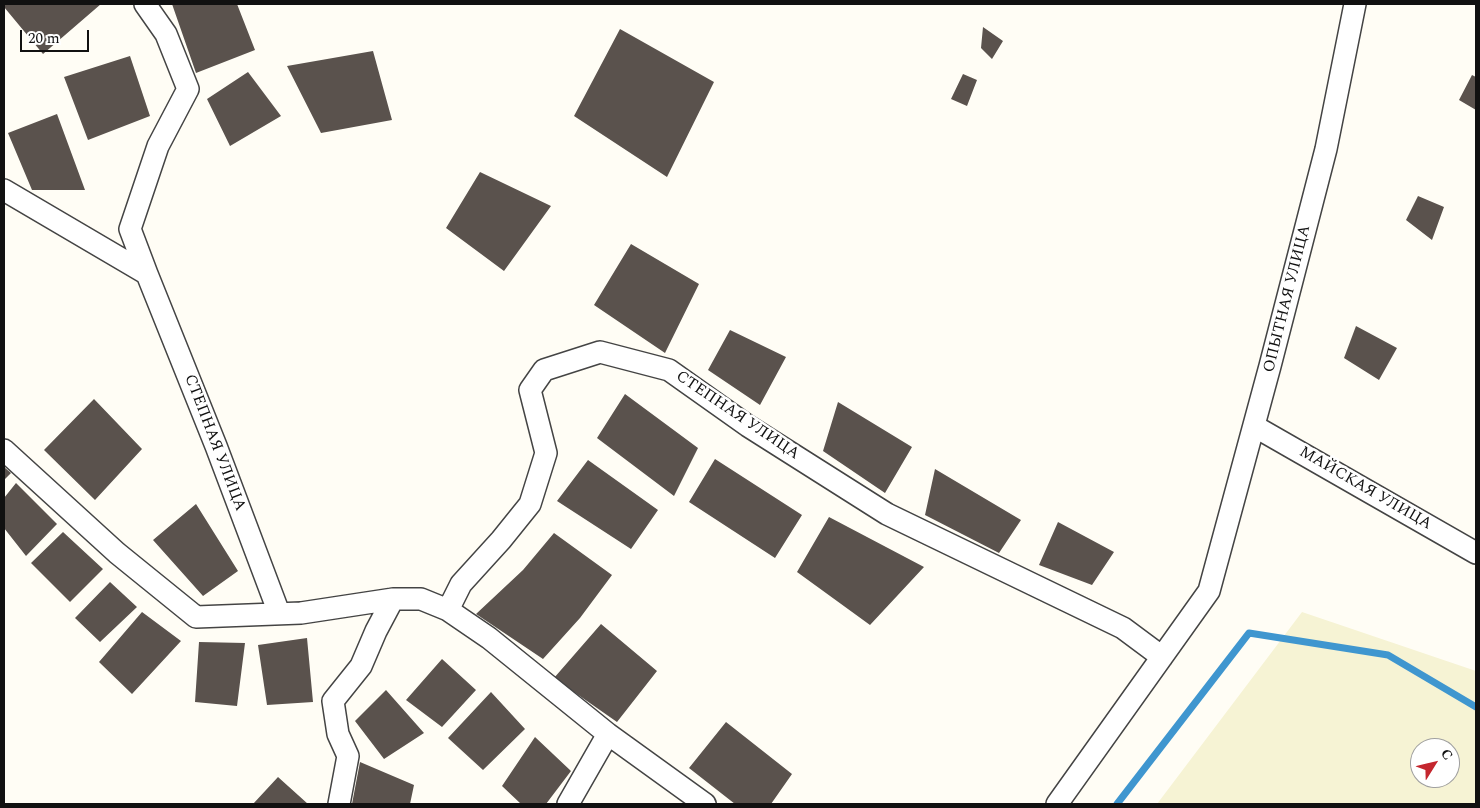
<!DOCTYPE html>
<html>
<head>
<meta charset="utf-8">
<style>
  body { margin:0 }
  #map { position:relative; width:1480px; height:808px; overflow:hidden; background:#fffdf5; font-family:Spectral,serif }
  canvas { display:block }
  .frame { position:absolute; inset:0; border:5px solid #111; pointer-events:none }
  .north { position:absolute; left:1410px; top:738px; width:50px; height:50px; box-sizing:border-box; background:#fff; border:1px solid #a0a0a0; border-radius:50%; rotate:54deg; font-size:14px; font-weight:700; line-height:20px; text-align:center; color:#111 }
  .north::after { content:''; display:block; margin:auto; width:18px; height:22px; background:#c4262e; clip-path:polygon(50% 0,100% 100%,50% 72%,0 100%) }
  .scale { position:absolute; left:20px; top:30px; width:69px; height:22px; box-sizing:border-box; border:2px solid #111; border-top:0; padding-left:6px; font-size:15px; line-height:18px; white-space:nowrap; color:#111; -webkit-text-stroke:4px #fff; paint-order:stroke }
</style>
</head>
<body>
<div id="map">
<canvas width="1480" height="808"></canvas>
<div class="frame"></div>
<div class="north">С</div>
<div class="scale">20 m</div>
</div>
<script>
const ctx = document.querySelector('canvas').getContext('2d');
ctx.lineJoin = 'round';
function fillPath(path, color) {
  ctx.fillStyle = color;
  ctx.fill(path, 'evenodd');
}
function trace(path, color, width, dash) {
  ctx.strokeStyle = color;
  ctx.lineWidth = width;
  ctx.lineCap = dash ? 'butt' : 'round';
  ctx.setLineDash(dash || []);
  ctx.stroke(path);
}
function drawText(font, color, halo, rows, align = 'center') {
  ctx.font = font + ' Spectral,serif';
  ctx.lineWidth = 5;
  ctx.setLineDash([]);
  ctx.textBaseline = 'middle';
  ctx.strokeStyle = halo;
  ctx.fillStyle = color;
  for (const [text, x, y, turn = 0] of rows) {
    ctx.save();
    ctx.translate(x, y);
    ctx.rotate((+turn || 0) * Math.PI / 180);
    ctx.textAlign = isNaN(turn) ? turn : align;
    if (halo) ctx.strokeText(text, 0, 0);
    ctx.fillText(text, 0, 0);
    ctx.restore();
  }
}
fillPath(new Path2D(`
  M1302 612 1476 671V804H1157ZM1420 748H1450V778H1420Z`), '#f6f3d4');
trace(new Path2D(`
  M1117 804 1249 633 1388 655 1476 707`), '#3f96cf', 7);
fillPath(new Path2D(`
  M4 4H101L43 54 4 7Z
  M172 4H237L255 50 196 73Z
  M983 27 1003 41 992 59 981 48Z
  M620 29 714 82 667 177 574 116Z
  M373 51 392 120 321 133 287 66Z
  M130 56 150 116 88 140 64 77Z
  M248 72 281 116 230 146 207 99Z
  M963 74 977 80 967 106 951 99Z
  M1472 75 1476 77V110L1459 100Z
  M57 114 85 190H32L8 133Z
  M480 172 551 206 504 271 446 228Z
  M1418 196 1444 207 1432 240 1406 220Z
  M631 244 699 284 665 353 594 305Z
  M1356 326 1397 348 1379 380 1344 358Z
  M730 330 786 357 760 405 708 370Z
  M625 394 698 448 674 496 597 438Z
  M94 399 142 449 95 500 44 450Z
  M838 402 912 447 885 493 823 451Z
  M715 459 802 515 775 558 689 502Z
  M588 460 658 510 631 549 557 501Z
  M4 467 11 473 4 480Z
  M935 469 1021 520 999 553 925 515Z
  M16 483 57 524 26 556 4 528V498Z
  M196 504 238 571 203 596 153 540Z
  M829 517 924 567 870 625 797 572Z
  M1058 522 1114 552 1092 585 1039 565Z
  M63 532 103 569 70 602 31 563Z
  M554 533 612 575 580 618 543 659 476 614 523 570Z
  M110 582 137 607 100 642 75 618Z
  M142 612 181 641 132 694 99 662Z
  M601 624 657 671 617 722 554 678Z
  M307 638 313 702 267 705 258 645Z
  M199 642 245 643 237 706 195 702Z
  M442 659 476 690 442 727 406 700Z
  M386 690 424 733 384 759 355 721Z
  M491 692 525 729 483 770 448 738Z
  M726 722 792 774 771 804H735L689 768Z
  M535 737 571 771 546 804H521L502 786Z
  M360 762 414 785 410 804H352Z
  M278 777 308 804H253Z`), '#5a524d');
const street = new Path2D(`
  M145 4 166 34 188 89 158 146 130 229 147 274
  M4 190 147 274 216 446 279 613
  M1254 426 1476 553
  M4 450 117 553 196 617 301 613 393 599H421L448 610 489 638 608 734 705 804
  M448 610 461 584 501 540 530 504 546 453 530 390 544 370 600 352 669 370 748 426 887 514 1123 628 1162 657
  M339 804 348 756 338 734 333 701 361 666 376 631 393 599
  M568 804 608 734
  M1057 804 1209 591 1270 366 1326 149 1355 4`);
trace(street, '#444', 24);
trace(street, '#fff', 21);
drawText('16px', '#111', '#fff', [
  ["ОПЫТНАЯ УЛИЦА",1288,299,-76],
  ["СТЕПНАЯ УЛИЦА",737,416,34],
  ["СТЕПНАЯ УЛИЦА",214,443,69],
  ["МАЙСКАЯ УЛИЦА",1365,489,30]
]);
</script>
</body>
</html>
